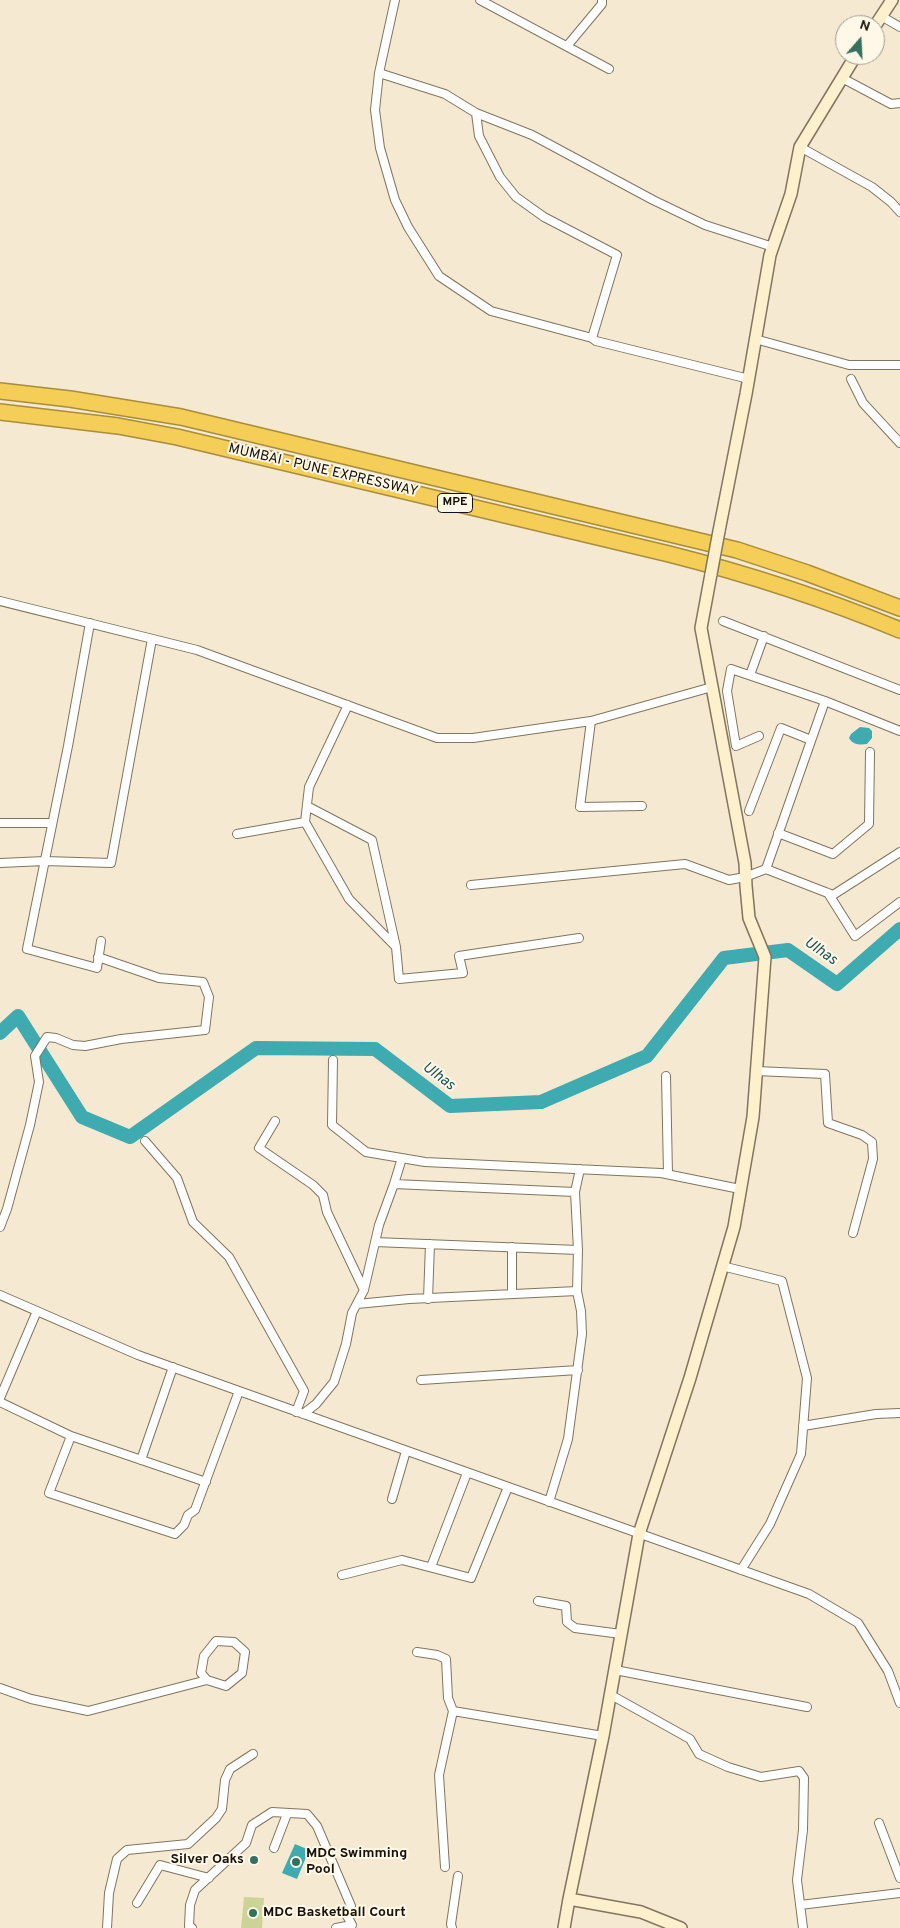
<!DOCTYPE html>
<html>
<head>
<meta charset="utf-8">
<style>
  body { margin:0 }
  #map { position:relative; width:900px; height:1928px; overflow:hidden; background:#f6e9d1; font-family:Overpass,sans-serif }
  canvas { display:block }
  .north { position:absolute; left:835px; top:15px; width:50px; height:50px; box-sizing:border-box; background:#fff7e8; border:1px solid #a29c8f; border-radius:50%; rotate:19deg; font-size:14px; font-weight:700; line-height:20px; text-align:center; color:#17130a }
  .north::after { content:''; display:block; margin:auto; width:18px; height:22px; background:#32715e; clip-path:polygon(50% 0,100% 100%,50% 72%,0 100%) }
</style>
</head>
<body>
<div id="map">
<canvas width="900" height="1928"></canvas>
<div class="north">N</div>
</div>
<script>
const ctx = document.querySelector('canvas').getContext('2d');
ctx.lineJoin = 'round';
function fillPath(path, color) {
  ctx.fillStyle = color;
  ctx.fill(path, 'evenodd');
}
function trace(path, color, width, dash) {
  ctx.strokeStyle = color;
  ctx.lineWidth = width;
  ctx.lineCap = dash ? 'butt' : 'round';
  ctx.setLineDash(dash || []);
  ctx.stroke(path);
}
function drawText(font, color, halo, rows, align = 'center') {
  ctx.font = font + ' Overpass,sans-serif';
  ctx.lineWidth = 4;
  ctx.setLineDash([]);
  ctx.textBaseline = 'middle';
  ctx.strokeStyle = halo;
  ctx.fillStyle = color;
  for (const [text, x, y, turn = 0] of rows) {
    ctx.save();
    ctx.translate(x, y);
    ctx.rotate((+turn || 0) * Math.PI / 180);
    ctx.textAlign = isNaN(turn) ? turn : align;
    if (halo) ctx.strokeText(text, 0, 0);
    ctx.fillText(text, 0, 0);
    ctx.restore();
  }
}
fillPath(new Path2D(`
  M244 1897 264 1898 262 1928H241Z`), '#cbd496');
fillPath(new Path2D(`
  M860 727 869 728 872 731V738L867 744C860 745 853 745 849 738L851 734Z
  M295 1844 309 1850 297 1879 282 1873Z`), '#3dabaf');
trace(new Path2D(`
  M0 1033 18 1016 82 1117 130 1137 256 1048 375 1049 450 1106 541 1102 647 1056 724 958 788 950 837 984 900 929`), '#3dabaf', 14);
const street = new Path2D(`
  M395 0 379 73 375 110 380 148 395 200 408 227 439 276 491 311 592 338 596 341 749 379
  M480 0 609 69
  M881 16 900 27
  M567 46 602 4V0
  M379 73 445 94 476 113 532 135 653 200 705 225 773 247
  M842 78 891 104 900 103
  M476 113 479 136 500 177 516 197 544 217 617 255 592 338
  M800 147 872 187 891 202 900 212
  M755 339 849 365H900
  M851 379 863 403 900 443
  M0 601 197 650 437 738H473L591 721 712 687
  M723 621 900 690
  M90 623 68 746 27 949 97 968 101 941
  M750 675 764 636
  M825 701 900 731
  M348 705 309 787 305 822 349 899 396 947 399 979 463 973 459 956 579 938
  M591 721 580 807 642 806
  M759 736 736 746 727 691 731 669 825 701 766 869
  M307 806 372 840 396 947
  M749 811 781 728 811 740
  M0 823H52
  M778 833 833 854 869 824 870 752
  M237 834 305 822
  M0 863 45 861 111 863 152 639
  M471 885 685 864 729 880 745 877 766 869 833 895 900 852
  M828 893 855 936 900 902
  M333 1060 332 1125 366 1152 425 1162 661 1173 740 1189
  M756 1071 825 1074 828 1123 862 1135 872 1142 873 1159 853 1233
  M666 1076 668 1174
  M275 1121 259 1148 313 1185 323 1195 327 1212 364 1290
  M145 1141 177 1178 193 1222 229 1257 304 1391 296 1412
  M402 1158 394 1184 575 1192 580 1169
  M0 1227 7 1209 30 1125 39 1082 35 1056 47 1037 56 1038 73 1045 85 1046 121 1039 205 1030 209 997 203 982 159 978 98 957
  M375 1242 578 1250
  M722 1266 782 1281 807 1378 801 1454 770 1524 741 1570
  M512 1294V1247
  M0 1295 138 1355 809 1594 858 1623 888 1671 900 1703
  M428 1299 430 1244
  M357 1304 409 1299 577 1291
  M421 1380 578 1370
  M0 1398 37 1311
  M0 1402 71 1436
  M303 1414 316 1404 334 1382 346 1344 352 1313 364 1290 379 1225 394 1184
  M803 1426 876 1414 900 1413
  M141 1460 173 1367
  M206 1482 71 1436 49 1493 175 1534 184 1525 188 1515 195 1510 239 1391
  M392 1499 406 1451
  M549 1502 568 1439 582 1334 581 1311 577 1291 578 1250 575 1192
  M431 1567 467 1473
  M342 1575 402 1560 471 1578 508 1487
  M538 1601 566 1606 567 1622 575 1628 621 1634
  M417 1652 437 1655 446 1659 448 1698 453 1711
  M615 1670 807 1707
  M0 1688 31 1699 88 1711 207 1680 226 1686 242 1673 245 1652 234 1642 216 1641 204 1656 201 1673 207 1680
  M611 1695 690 1739 699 1754 728 1767 761 1777 799 1771 804 1778 803 1830 797 1880 803 1928
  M879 1823 900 1878
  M274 1848 287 1814
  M445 1867 439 1775 453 1711 603 1736
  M137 1903 160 1865 209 1878
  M800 1905 900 1893
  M107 1928 109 1893 117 1859 127 1850 188 1844 216 1818 222 1809 225 1780 230 1769 253 1754
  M192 1928 189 1926 190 1905 195 1890 246 1843 252 1825 272 1812 307 1814 317 1826 351 1906 346 1914 352 1925 336 1928
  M452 1928 451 1924 458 1876`);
const secondary = new Path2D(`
  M875 26 892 0
  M719 531 746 394 770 255 791 194 800 147 856 55
  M569 1899 603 1736 639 1534 690 1378 734 1227 753 1117 765 957 749 918 746 886 745 863 701 628 711 574
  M564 1928 569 1899 641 1912 681 1928`);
const highway = new Path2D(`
  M0 391 70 399 181 417 737 550 807 573 900 608
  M0 412 118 426 177 437 669 554C748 574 825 599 900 630`);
trace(street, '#80755f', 10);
trace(secondary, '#80755f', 14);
trace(highway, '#a78d3c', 18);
trace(street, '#fff', 8);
trace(secondary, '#fcf0cd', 11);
trace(highway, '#f5ce57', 15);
const secondaryBridge = new Path2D(`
  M711 574 719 531`);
trace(secondaryBridge, '#80755f', 14, []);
trace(secondaryBridge, '#fcf0cd', 11);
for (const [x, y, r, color] of [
  [254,1860,5,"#32715e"],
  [296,1862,5,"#32715e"],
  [253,1913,5,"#32715e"]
]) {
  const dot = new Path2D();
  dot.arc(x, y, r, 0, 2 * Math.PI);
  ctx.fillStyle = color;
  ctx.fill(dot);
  trace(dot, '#fff7e8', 2);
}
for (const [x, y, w] of [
  [455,503,35]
]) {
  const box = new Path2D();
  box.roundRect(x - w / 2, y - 9.5, w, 19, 4);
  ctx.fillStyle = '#fff7e8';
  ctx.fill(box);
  trace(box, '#17130a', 1);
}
drawText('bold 12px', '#17130a', null, [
  ["MPE",455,503]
]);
drawText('14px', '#17130a', '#fff7e8', [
  ["MUMBAI - PUNE EXPRESSWAY",323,471,13]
]);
drawText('bold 14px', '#17130a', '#fff7e8', [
  ["MDC Swimming",306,1854],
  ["Pool",306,1870],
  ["Silver Oaks",244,1860,"right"],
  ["MDC Basketball Court",263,1913]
], 'left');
drawText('italic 15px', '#165457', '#fff7e8', [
  ["Ulhas",820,952,35],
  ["Ulhas",438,1077,37]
]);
</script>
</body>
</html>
